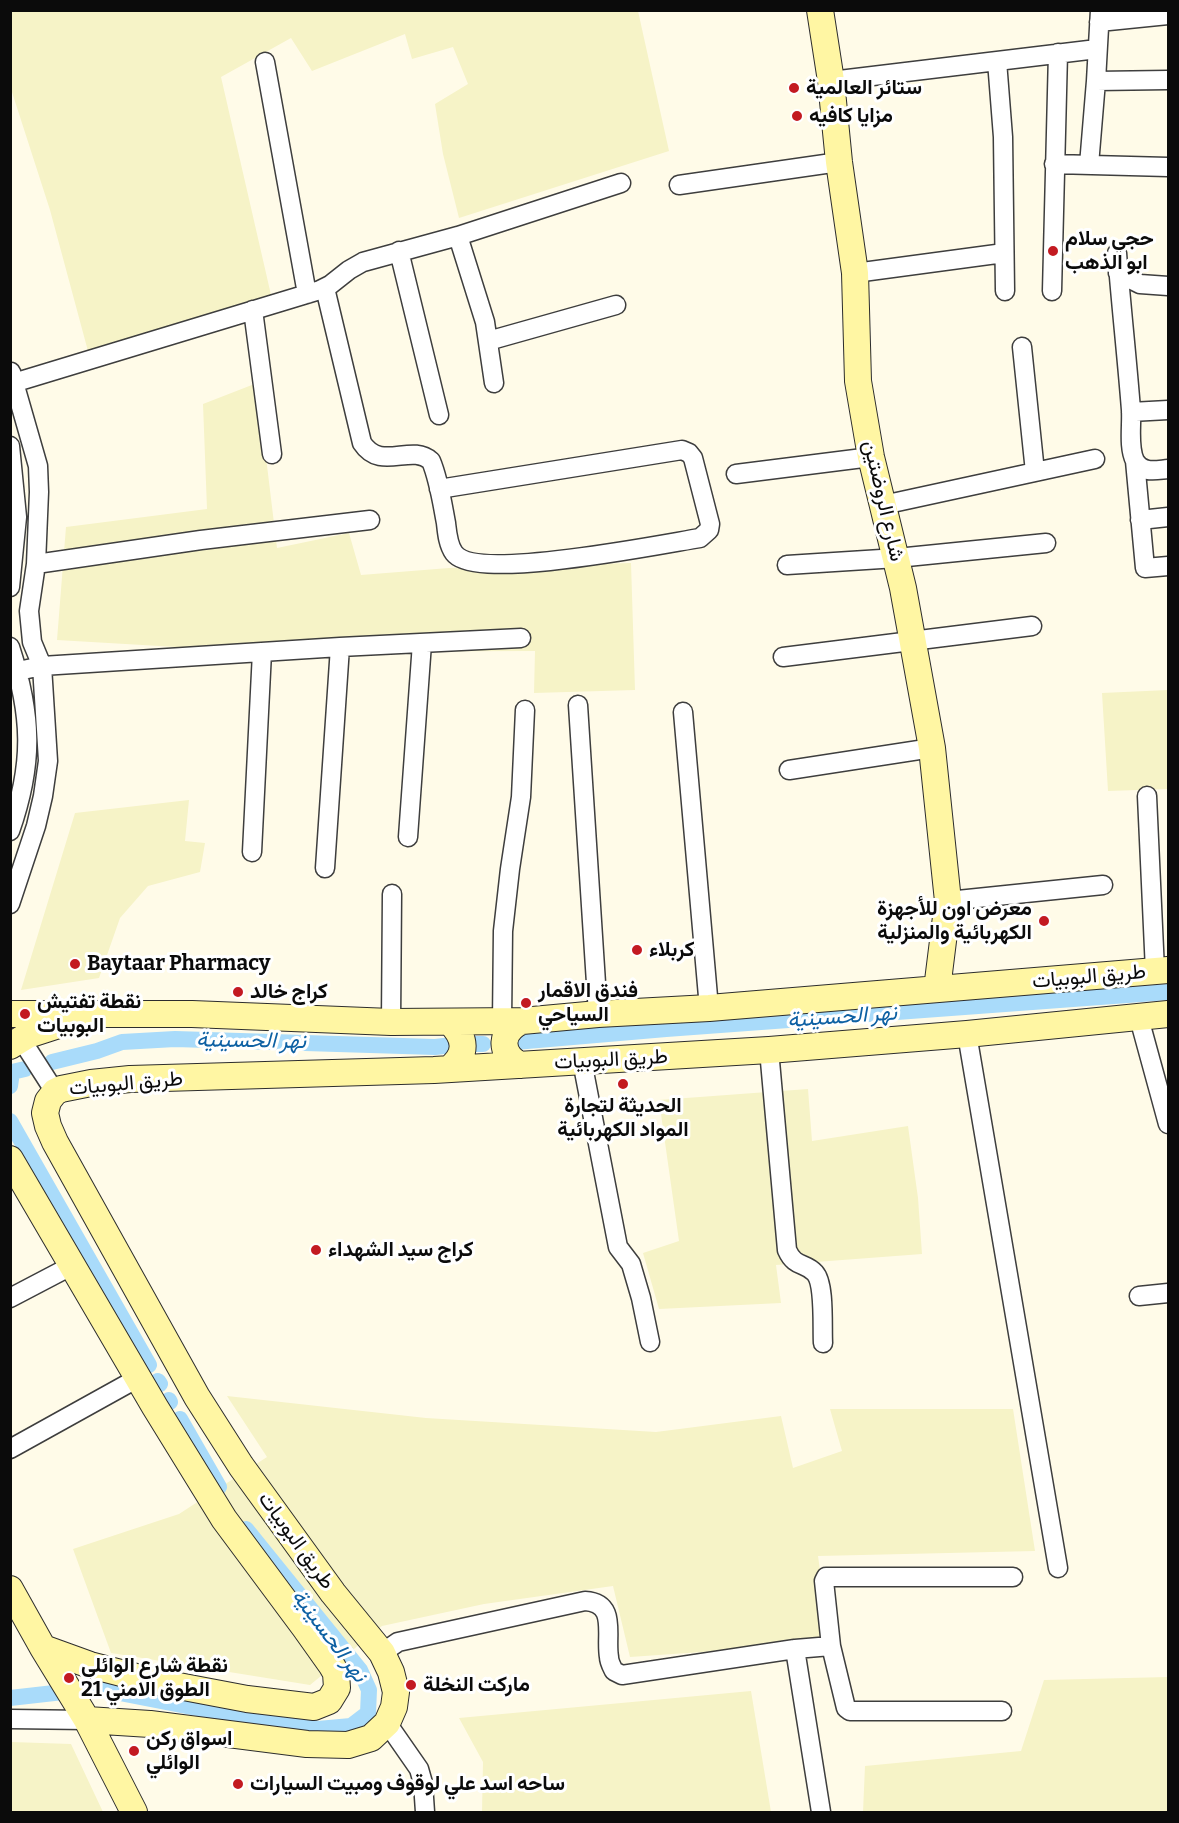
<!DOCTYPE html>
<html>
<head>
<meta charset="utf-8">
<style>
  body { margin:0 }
  #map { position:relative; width:1179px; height:1823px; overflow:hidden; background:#fffbe8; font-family:Bitter,serif }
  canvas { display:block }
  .frame { position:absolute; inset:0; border:12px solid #0b0b0b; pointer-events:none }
</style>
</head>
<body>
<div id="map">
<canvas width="1179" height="1823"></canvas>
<div class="frame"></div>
</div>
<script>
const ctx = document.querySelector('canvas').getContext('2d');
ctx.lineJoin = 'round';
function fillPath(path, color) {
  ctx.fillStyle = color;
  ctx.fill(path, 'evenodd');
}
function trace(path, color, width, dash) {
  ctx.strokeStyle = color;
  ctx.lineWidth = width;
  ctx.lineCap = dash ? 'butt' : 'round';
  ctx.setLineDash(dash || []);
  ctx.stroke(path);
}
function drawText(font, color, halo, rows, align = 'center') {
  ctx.font = font + ' Bitter,Vazirmatn,serif';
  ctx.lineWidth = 6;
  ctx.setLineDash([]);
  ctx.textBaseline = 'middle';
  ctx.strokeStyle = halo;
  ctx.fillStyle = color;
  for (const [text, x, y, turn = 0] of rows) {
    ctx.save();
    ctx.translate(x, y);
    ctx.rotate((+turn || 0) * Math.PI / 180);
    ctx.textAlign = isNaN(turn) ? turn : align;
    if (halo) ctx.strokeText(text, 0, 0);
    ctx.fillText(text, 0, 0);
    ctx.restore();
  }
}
fillPath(new Path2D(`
  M10 11H638L669 151 459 218 443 154 435 104 468 84 453 47 412 59 405 34 312 71 291 38 221 77 274 308 92 366 50 210 11 89Z
  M257 383 277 548 349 533 361 575 449 568 631 563 635 690 534 693 535 651 262 652 57 640 66 527 207 509 203 404Z
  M1168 690V789L1108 791 1102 693Z
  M189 800 185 841 205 843 200 872 148 886 120 918 99 978 21 990 75 813Z
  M808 1089 812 1141 908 1126 918 1198 922 1254 776 1265 781 1303 659 1309 643 1253 679 1241 659 1100Z
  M227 1396 426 1418 656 1432 781 1416 793 1468 842 1451 830 1409H1013L1035 1551 818 1556 830 1643 630 1657 613 1586 484 1604 382 1626 310 1685 111 1653 73 1549 179 1514 267 1457Z
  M1168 1677V1812H863L865 1766 1021 1751 1044 1680Z
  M751 1691 771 1812H482L483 1762 459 1718Z
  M11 1742 71 1744 103 1812H11Z`), '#f6f3c7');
trace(new Path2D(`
  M515 1042 666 1029 1168 992
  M472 1044H483
  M52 1062 97 1051 122 1042 175 1039 435 1047 453 1045
  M10 1086 12 1072 25 1069
  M10 1121 149 1365
  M158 1381 160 1384
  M169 1400 170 1402
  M180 1419 219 1487
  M94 1688 253 1719 318 1729 351 1726 368 1713 369 1690 360 1670 246 1529
  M10 1698 72 1691`), '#a9dbfa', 16);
const street = new Path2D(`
  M1100 10 1096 81 1168 80
  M1099 22 1168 15
  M997 61 1003 137 1005 291
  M265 62 307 294
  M831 81 1097 49
  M1054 164 1168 167
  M1089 165 1096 81
  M679 185 839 162
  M458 236 485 322 494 383
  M399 251 439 415
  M1117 253C1121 305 1127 358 1131 410 1132 426 1128 447 1135 461 1143 474 1156 470 1168 469
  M855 273 1004 253
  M1118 273 1140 284 1168 286
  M325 288 362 443C381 472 411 443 431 461 439 480 442 502 446 523 447 532 448 545 454 553 475 582 662 544 700 538L709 530 710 524 693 458 689 453 682 450 439 489
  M1052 291 1058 53
  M253 310 272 454
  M488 341 616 305
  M1022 347 1035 472
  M10 384 320 290 330 285 349 270 363 262 458 236 621 183
  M1131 412 1168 410
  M10 446 17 517 10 587
  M1135 461 1145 568 1168 566
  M736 474 871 457
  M883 505 1095 459
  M1140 520 1168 517
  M36 564 201 540 370 520
  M787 565 897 558 1046 543
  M10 647C32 715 34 763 10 831
  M783 657 1032 626
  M18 671 42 666 340 647 521 638
  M578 705 598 1014
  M683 712 709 1008
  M789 770 932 748
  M1147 796 1155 971
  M408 837 422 643
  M252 852 262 652
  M325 868 340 647
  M948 901 1103 885
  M10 904 36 826 43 796 48 761 42 666 32 642 29 611 36 564 39 492 38 466 11 372
  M1139 1018 1168 1124
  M391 1022 392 894
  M502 1022 503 931 510 869 521 797 525 710
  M967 1034 1058 1568
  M21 1039 55 1092
  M769 1050 787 1250C795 1268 805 1262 815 1273 825 1284 822 1327 823 1343
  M582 1061 618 1247 631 1264 641 1298 650 1342
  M1139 1296 1168 1293
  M10 1298 73 1265
  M10 1449 138 1378
  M831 1646 824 1581 826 1577H1013
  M795 1649 821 1812
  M382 1653 398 1642 585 1601C618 1603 605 1635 609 1657 609 1662 612 1667 614 1671L622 1675 795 1649 831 1646 846 1708 850 1711H1002
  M10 1719 87 1720
  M387 1723 419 1769 423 1783 425 1812`);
const secondary = new Path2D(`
  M820 10 831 81 839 162 855 273 858 381 871 457 903 588 932 748 948 901 937 989
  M10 1014H69
  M10 1046 28 1035 93 1014H192L391 1022 522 1021 598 1014 709 1008 1168 970
  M520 1065C498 1053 500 1031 522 1021
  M449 1069C468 1054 466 1038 450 1022
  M10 1159 155 1407 224 1519 305 1628 332 1666 336 1673 337 1688 329 1701 314 1707 247 1699 152 1681 90 1665 43 1648
  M10 1589 43 1648 87 1720 134 1812
  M87 1720 150 1724 307 1744 348 1745 371 1738 387 1723 394 1707 396 1692 391 1672 382 1653 333 1593 241 1466 197 1397 55 1142 48 1126 45 1113 48 1101 55 1092 61 1089 91 1083 130 1079 434 1070 769 1050 967 1034 1168 1014`);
trace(street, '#3e3e3e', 21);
trace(secondary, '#2d2d2d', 28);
trace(street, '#fff', 18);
trace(secondary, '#fff6a3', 26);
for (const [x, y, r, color] of [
  [794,88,6,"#c31a21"],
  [797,116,6,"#c31a21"],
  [1053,251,6,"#c31a21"],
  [1044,921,6,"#c31a21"],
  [637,950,6,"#c31a21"],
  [75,964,6,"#c31a21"],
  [238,992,6,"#c31a21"],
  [526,1003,6,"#c31a21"],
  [25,1014,6,"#c31a21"],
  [623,1084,6,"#c31a21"],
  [316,1250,6,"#c31a21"],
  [69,1678,6,"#c31a21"],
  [411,1685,6,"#c31a21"],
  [134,1751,6,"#c31a21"],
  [238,1784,6,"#c31a21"]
]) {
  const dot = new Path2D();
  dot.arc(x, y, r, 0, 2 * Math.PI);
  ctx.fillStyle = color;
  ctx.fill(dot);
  trace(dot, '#fff', 2);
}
drawText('bold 21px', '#0b0b0b', '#fff', [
  ["ستائر العالمية",806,88],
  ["مزايا كافيه",809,116],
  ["حجي سلام",1065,239],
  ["ابو الذهب",1065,263],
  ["معرض اون للأجهزة",1032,909,"right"],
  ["الكهربائية والمنزلية",1032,933,"right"],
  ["كربلاء",649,950],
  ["Baytaar Pharmacy",87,964],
  ["فندق الاقمار",538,991],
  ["السياحي",538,1015],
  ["كراج خالد",250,992],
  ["نقطة تفتيش",37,1002],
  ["البوبيات",37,1026],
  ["الحديثة لتجارة",623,1106,"center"],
  ["المواد الكهربائية",623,1130,"center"],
  ["كراج سيد الشهداء",328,1250],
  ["نقطة شارع الوائلي",81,1666],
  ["الطوق الامني 21",81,1690],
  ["ماركت النخلة",423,1685],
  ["اسواق ركن",146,1739],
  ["الوائلي",146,1763],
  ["ساحه اسد علي لوقوف ومبيت السيارات",250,1784]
], 'left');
drawText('21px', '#0b0b0b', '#fff', [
  ["شارع الروضتين",883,501,77],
  ["طريق البوبيات",1089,977,-5],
  ["طريق البوبيات",611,1060,-3],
  ["طريق البوبيات",126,1084,-5],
  ["طريق البوبيات",296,1541,54]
]);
drawText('italic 22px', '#0d60a3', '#fff', [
  ["نهر الحسينية",842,1017,-4],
  ["نهر الحسينية",251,1041,1],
  ["نهر الحسينية",329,1636,53]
]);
</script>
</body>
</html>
